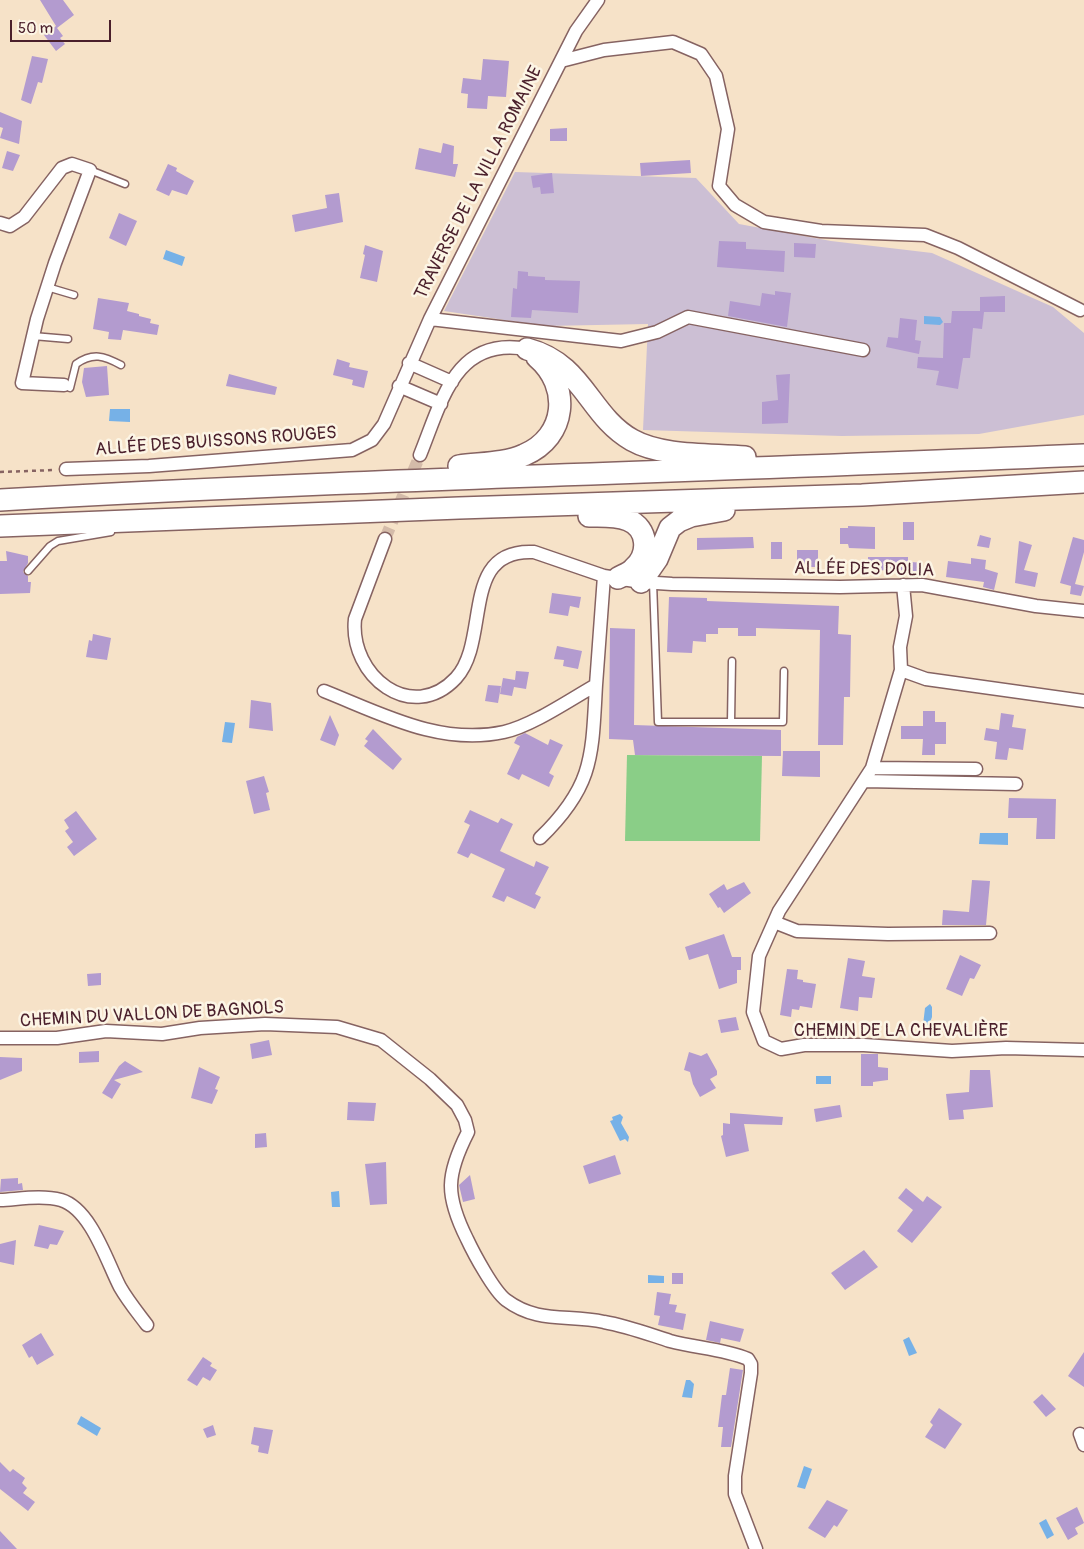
<!DOCTYPE html>
<html>
<head>
<meta charset="utf-8">
<style>
  body { margin:0 }
  #map { position:relative; width:1084px; height:1549px; overflow:hidden; background:#f6e2c8; font-family:Pangolin,sans-serif }
  canvas { display:block }
  .scale { position:absolute; left:10px; top:20px; width:101px; height:22px; box-sizing:border-box; border:2px solid #4a1f2b; border-top:0; padding-left:6px; font-size:15px; line-height:18px; white-space:nowrap; color:#4a1f2b; -webkit-text-stroke:4px #fcf5e5; paint-order:stroke }
</style>
</head>
<body>
<div id="map">
<canvas width="1084" height="1549"></canvas>
<div class="scale">50 m</div>
</div>
<script>
const ctx = document.querySelector('canvas').getContext('2d');
ctx.lineJoin = 'round';
function fillPath(path, color) {
  ctx.fillStyle = color;
  ctx.fill(path, 'evenodd');
}
function trace(path, color, width, dash) {
  ctx.strokeStyle = color;
  ctx.lineWidth = width;
  ctx.lineCap = dash ? 'butt' : 'round';
  ctx.setLineDash(dash || []);
  ctx.stroke(path);
}
function drawText(font, color, halo, rows, align = 'center') {
  ctx.font = font + ' Pangolin,sans-serif';
  ctx.lineWidth = 5;
  ctx.setLineDash([]);
  ctx.textBaseline = 'middle';
  ctx.strokeStyle = halo;
  ctx.fillStyle = color;
  for (const [text, x, y, turn = 0] of rows) {
    ctx.save();
    ctx.translate(x, y);
    ctx.rotate((+turn || 0) * Math.PI / 180);
    ctx.textAlign = isNaN(turn) ? turn : align;
    if (halo) ctx.strokeText(text, 0, 0);
    ctx.fillText(text, 0, 0);
    ctx.restore();
  }
}
fillPath(new Path2D(`
  M515 172 696 178 739 224 831 241 932 253 1053 307 1084 333V415L979 434 842 436 643 430 648 324 545 326 444 311Z`), '#ccbfd4');
fillPath(new Path2D(`
  M627 755 762 756 760 841H625Z`), '#8ace87');
fillPath(new Path2D(`
  M166 250 185 257 182 266 163 259Z
  M924 316 940 317 943 322 940 325 924 324Z
  M110 409H130V422L109 421Z
  M225 722 235 723 232 743 222 742Z
  M980 833H1008V845L979 844Z
  M930 1004 932 1007V1017L929 1025H923L925 1008Z
  M816 1076H831V1084H816Z
  M620 1114 623 1117 621 1123 629 1137 628 1142 625 1139 620 1141 610 1121 613 1120 612 1117Z
  M339 1191 340 1207H332L331 1192Z
  M648 1275 664 1276V1283H648Z
  M909 1337 917 1353 909 1356 903 1340Z
  M686 1380H690L694 1384 692 1398 682 1397Z
  M81 1416 101 1428 97 1436 77 1424Z
  M804 1466 812 1469 805 1489 797 1487Z
  M1046 1519 1054 1535 1047 1539 1039 1523Z`), '#76b1e7');
fillPath(new Path2D(`
  M40 0H63L74 15 57 28 63 36 60 38 65 44 56 51 44 35 56 26Z
  M32 56 48 59 42 83 38 82 31 104 21 100Z
  M483 59 509 61 506 97 488 96 487 109 467 108 468 94 461 93 463 78 481 80Z
  M0 112 22 121 19 144 0 138 3 128 0 127Z
  M567 128V141H550V129Z
  M443 143 454 146 453 164H458L455 177 415 169 419 148 441 153Z
  M7 151 20 155 13 171 2 168Z
  M690 160 691 173 641 176 640 163Z
  M168 164 177 168 176 171 194 181 187 195 172 190 169 196 156 190Z
  M552 173 554 193 541 194 540 187 533 188 531 176Z
  M339 193 343 222 295 232 292 215 327 208 325 195Z
  M119 213 137 221 126 246 109 238Z
  M719 241 746 242V249L785 251 784 272 717 267Z
  M794 243 816 244 815 258 794 257Z
  M365 245 383 251 377 282 360 278 365 255 363 254Z
  M518 271 528 272V276L545 277V280L580 281 578 313 532 310 531 318 511 317 513 288 517 289Z
  M775 291 791 293 787 327 728 316 730 301 760 306 762 293 775 295Z
  M1005 296V312H984L982 329 973 328 970 358H963L958 389 936 385 939 371 917 368 918 357 943 358 944 323H951L952 311H980V297Z
  M98 298 129 303 127 311 139 314V316L151 319 150 323 159 325 157 335 123 330 121 340 108 339 109 332 93 329Z
  M900 318 917 320 915 340 921 341 919 354 886 347 888 337 898 338Z
  M337 359 350 363 349 367 368 371 364 388 352 385 353 380 333 375Z
  M107 366 109 395 86 397 82 382 84 368Z
  M229 374 277 387 275 395 226 386Z
  M790 374 788 423 762 424V402L778 400 776 375Z
  M903 522H914V540H903Z
  M848 526 875 527V549L849 548 848 544H840V528H848Z
  M980 535 991 538 989 548 977 546Z
  M753 537 754 548 697 550V538Z
  M1073 537 1084 540V552L1075 584 1084 586 1081 596 1070 594 1071 586 1060 583Z
  M1019 541 1032 545 1024 570 1038 573 1035 587 1015 583Z
  M771 542H782V559H771Z
  M797 550H818V567H797Z
  M6 551 28 556V563L23 572 28 576V582H31L30 593 0 594V561H7Z
  M868 557H908V571L868 570Z
  M971 558 986 560 985 569 998 573 994 590 983 587 984 582 946 577 948 561 971 564Z
  M912 562 922 563 920 577 910 576Z
  M552 593 581 597 579 608 570 606 568 616 549 613Z
  M669 597 707 598V601L839 606 838 634 851 635 850 697H844L843 745H818L820 630 756 628V636H738V628H718V634H706V642L693 641 692 653 667 652Z
  M610 628 635 629 634 725 781 730V756L635 755 633 740 609 739Z
  M93 634 111 638 107 660 86 657 89 640 92 641Z
  M557 646 582 651 578 669 563 666 564 660 554 659Z
  M516 671 529 672 526 689 514 687 512 696 500 694 503 678 515 680Z
  M488 685 501 686 498 703 485 701Z
  M251 700 271 703 273 731 249 728Z
  M923 711H935V722H946V744H935V755H922L923 739H901V726H923Z
  M1001 713 1014 715 1012 727 1026 729 1023 750 1009 748 1007 760 995 759 997 742 984 740 986 728 999 730Z
  M330 715 339 735 335 746 320 740Z
  M373 729 402 759 393 770 364 746 368 741 365 739Z
  M525 733 548 745 550 739 563 745 549 773 554 776 549 787 522 774 519 780 507 774 520 746 514 743 517 737Z
  M783 751H820V777L782 776Z
  M264 776 269 792 266 793 270 810 254 814 246 781Z
  M1009 798 1056 799 1055 839H1036L1037 818H1008Z
  M470 810 498 823 501 818 513 824 500 851 534 867 536 861 549 867 535 894 541 897 535 909 507 896 504 902 492 897 505 869 471 853 468 858 457 853 470 825 464 822Z
  M76 811 97 839 74 856 67 847 73 842 65 831 69 828 64 820Z
  M972 880 990 881 986 925H942L943 910 969 912Z
  M744 882 751 893 724 913 720 907 718 908 709 894 724 884 727 890Z
  M724 934 732 957H741V970H737V983L719 989 708 954 689 960 685 947Z
  M960 955 981 965 974 979 970 978 962 996 946 989Z
  M848 958 865 961 862 976 875 978 872 998 859 997 858 1011 840 1008Z
  M787 969 798 970 797 979 803 980V982L816 984 812 1008 800 1006 799 1010 792 1009 791 1017 780 1015Z
  M101 973V985L88 986 87 974Z
  M736 1017 739 1030 721 1033 718 1020Z
  M269 1040 272 1055 252 1059 250 1044Z
  M99 1051V1062L79 1063V1052Z
  M689 1052 701 1056 707 1053 717 1071V1075L710 1079 716 1088 700 1097 693 1084 690 1072 684 1070Z
  M861 1054H878V1067L888 1068V1080L873 1082V1086H861Z
  M0 1057 22 1058V1071L0 1080Z
  M125 1061 143 1072 114 1080 121 1084 112 1099 102 1093 119 1066Z
  M199 1067 220 1077 215 1089 218 1090 212 1104 191 1098Z
  M970 1070H990L993 1107 963 1110 964 1119 949 1120 946 1094 969 1092Z
  M348 1102 376 1103 374 1121 347 1120Z
  M840 1105 842 1117 816 1122 814 1109Z
  M730 1113 783 1117 782 1125 744 1124 749 1151 726 1157 721 1136 723 1135V1123L730 1124Z
  M266 1133 267 1147 255 1148V1134Z
  M615 1155 621 1174 589 1184 583 1166Z
  M386 1162 387 1204 370 1205 365 1164Z
  M470 1175 475 1199 463 1202 459 1185Z
  M18 1178V1184L22 1183 23 1190 0 1192 1 1179Z
  M906 1188 923 1202 927 1196 942 1207 912 1243 897 1231 913 1210 898 1198Z
  M39 1225 64 1231 57 1245 50 1244 48 1249 34 1246Z
  M16 1240 14 1265 0 1262V1244Z
  M864 1250 878 1267 845 1290 831 1273Z
  M672 1273H683V1284H672Z
  M657 1292 671 1294 669 1304 677 1305 675 1312 686 1314 683 1330 658 1325 660 1316 654 1315Z
  M710 1321 744 1329 740 1342 721 1338 720 1343 706 1340Z
  M41 1333 54 1355 37 1365 32 1356 29 1358 22 1345Z
  M1084 1352V1387L1068 1376Z
  M203 1357 212 1363 210 1366 217 1370 210 1381 203 1377 197 1386 187 1380Z
  M730 1368 743 1370 731 1447H721L723 1427H718L722 1395H726Z
  M1042 1394 1056 1409 1046 1417 1033 1402Z
  M939 1408 962 1424 945 1449 925 1437 933 1425 930 1422Z
  M213 1425 216 1435 207 1438 203 1429Z
  M254 1427 273 1430 268 1454 258 1452 259 1446 251 1444Z
  M0 1462 10 1472 13 1469 25 1478 22 1483 27 1488 23 1493 35 1502 28 1511 0 1489Z
  M827 1500 848 1510 837 1527 834 1525 825 1538 808 1528Z
  M1077 1507 1084 1523 1075 1528 1078 1534 1068 1540 1056 1518Z
  M0 1531 17 1549H0Z`), '#b39bcf');
trace(new Path2D(`
  M385 539 420 455`), '#d4bba9', 12, [12, 6]);
const service = new Path2D(`
  M90 170 125 184
  M47 287 74 295
  M33 336 68 339
  M64 385 70 388 76 364C93 352 104 356 121 365
  M28 571 50 546 58 541 111 532
  M653 582 658 722H783L784 671
  M731 722 732 661`);
const minor = new Path2D(`
  M561 61 604 50 673 42 701 54 716 76 728 129 719 186 735 205 764 222 821 231 925 235 958 248 1080 310
  M0 223 10 226 24 217 62 168 72 164 90 170 55 263 37 319 22 383 64 385
  M430 319 621 341 657 332 688 317 863 350
  M409 363 452 382
  M399 386 441 404
  M420 455C442 401 455 336 527 349
  M66 469 149 466 352 450 372 440 384 424 430 319 576 31 598 0
  M385 539 355 619C349 676 412 725 456 678 491 640 459 548 534 552L604 576 641 582 672 584 840 587 922 585 1036 606 1084 611
  M903 585 906 616 900 647 901 670 872 768 779 911 759 956 753 1012 764 1041 781 1049 804 1045H864L952 1051 1006 1048 1084 1050
  M901 670 926 679 1084 701
  M324 691C382 714 440 746 504 732 532 726 571 699 596 685L604 576
  M872 768 976 769
  M865 781 1016 784
  M540 838C594 786 592 756 596 685
  M774 922 797 931 888 934 990 933
  M0 1038H57L106 1031 162 1034 200 1028 265 1024 337 1027 381 1040 430 1079 457 1105 465 1120 468 1132C446 1175 445 1195 467 1239 474 1254 494 1291 506 1300 538 1324 568 1314 604 1322 627 1326 648 1334 670 1341 696 1348 723 1349 748 1359L751 1364V1373L735 1476V1494L756 1549
  M0 1200C20 1199 42 1195 61 1200 91 1209 107 1262 120 1287 128 1301 138 1313 147 1325
  M1080 1434 1084 1445`);
const trunk = new Path2D(`
  M527 349C584 364 588 415 632 440 662 457 711 454 745 457
  M459 466C479 463 504 464 524 455 567 437 571 386 537 357
  M0 500C361 479 723 471 1084 455
  M589 516C602 516 616 515 628 520 648 528 650 554 634 568 630 573 623 575 618 578
  M0 526 459 508 862 495 1084 482
  M641 582 657 559 670 528 679 521 691 516 724 510`);
trace(service, '#866362', 9);
trace(minor, '#866362', 15);
trace(trunk, '#866362', 24);
trace(new Path2D(`
  M0 472 55 470`), '#866362', 2.5, [4, 4]);
trace(service, '#fff', 6);
trace(minor, '#fff', 12);
trace(trunk, '#fff', 21);
drawText('18px', '#4a1f2b', '#fcf5e5', [
  ["TRAVERSE DE LA VILLA ROMAINE",479,183,-63],
  ["ALLÉE DES BUISSONS ROUGES",216,442,-4],
  ["ALLÉE DES DOLIA",864,570,1],
  ["CHEMIN DU VALLON DE BAGNOLS",152,1015,-3],
  ["CHEMIN DE LA CHEVALIÈRE",901,1031]
]);
</script>
</body>
</html>
